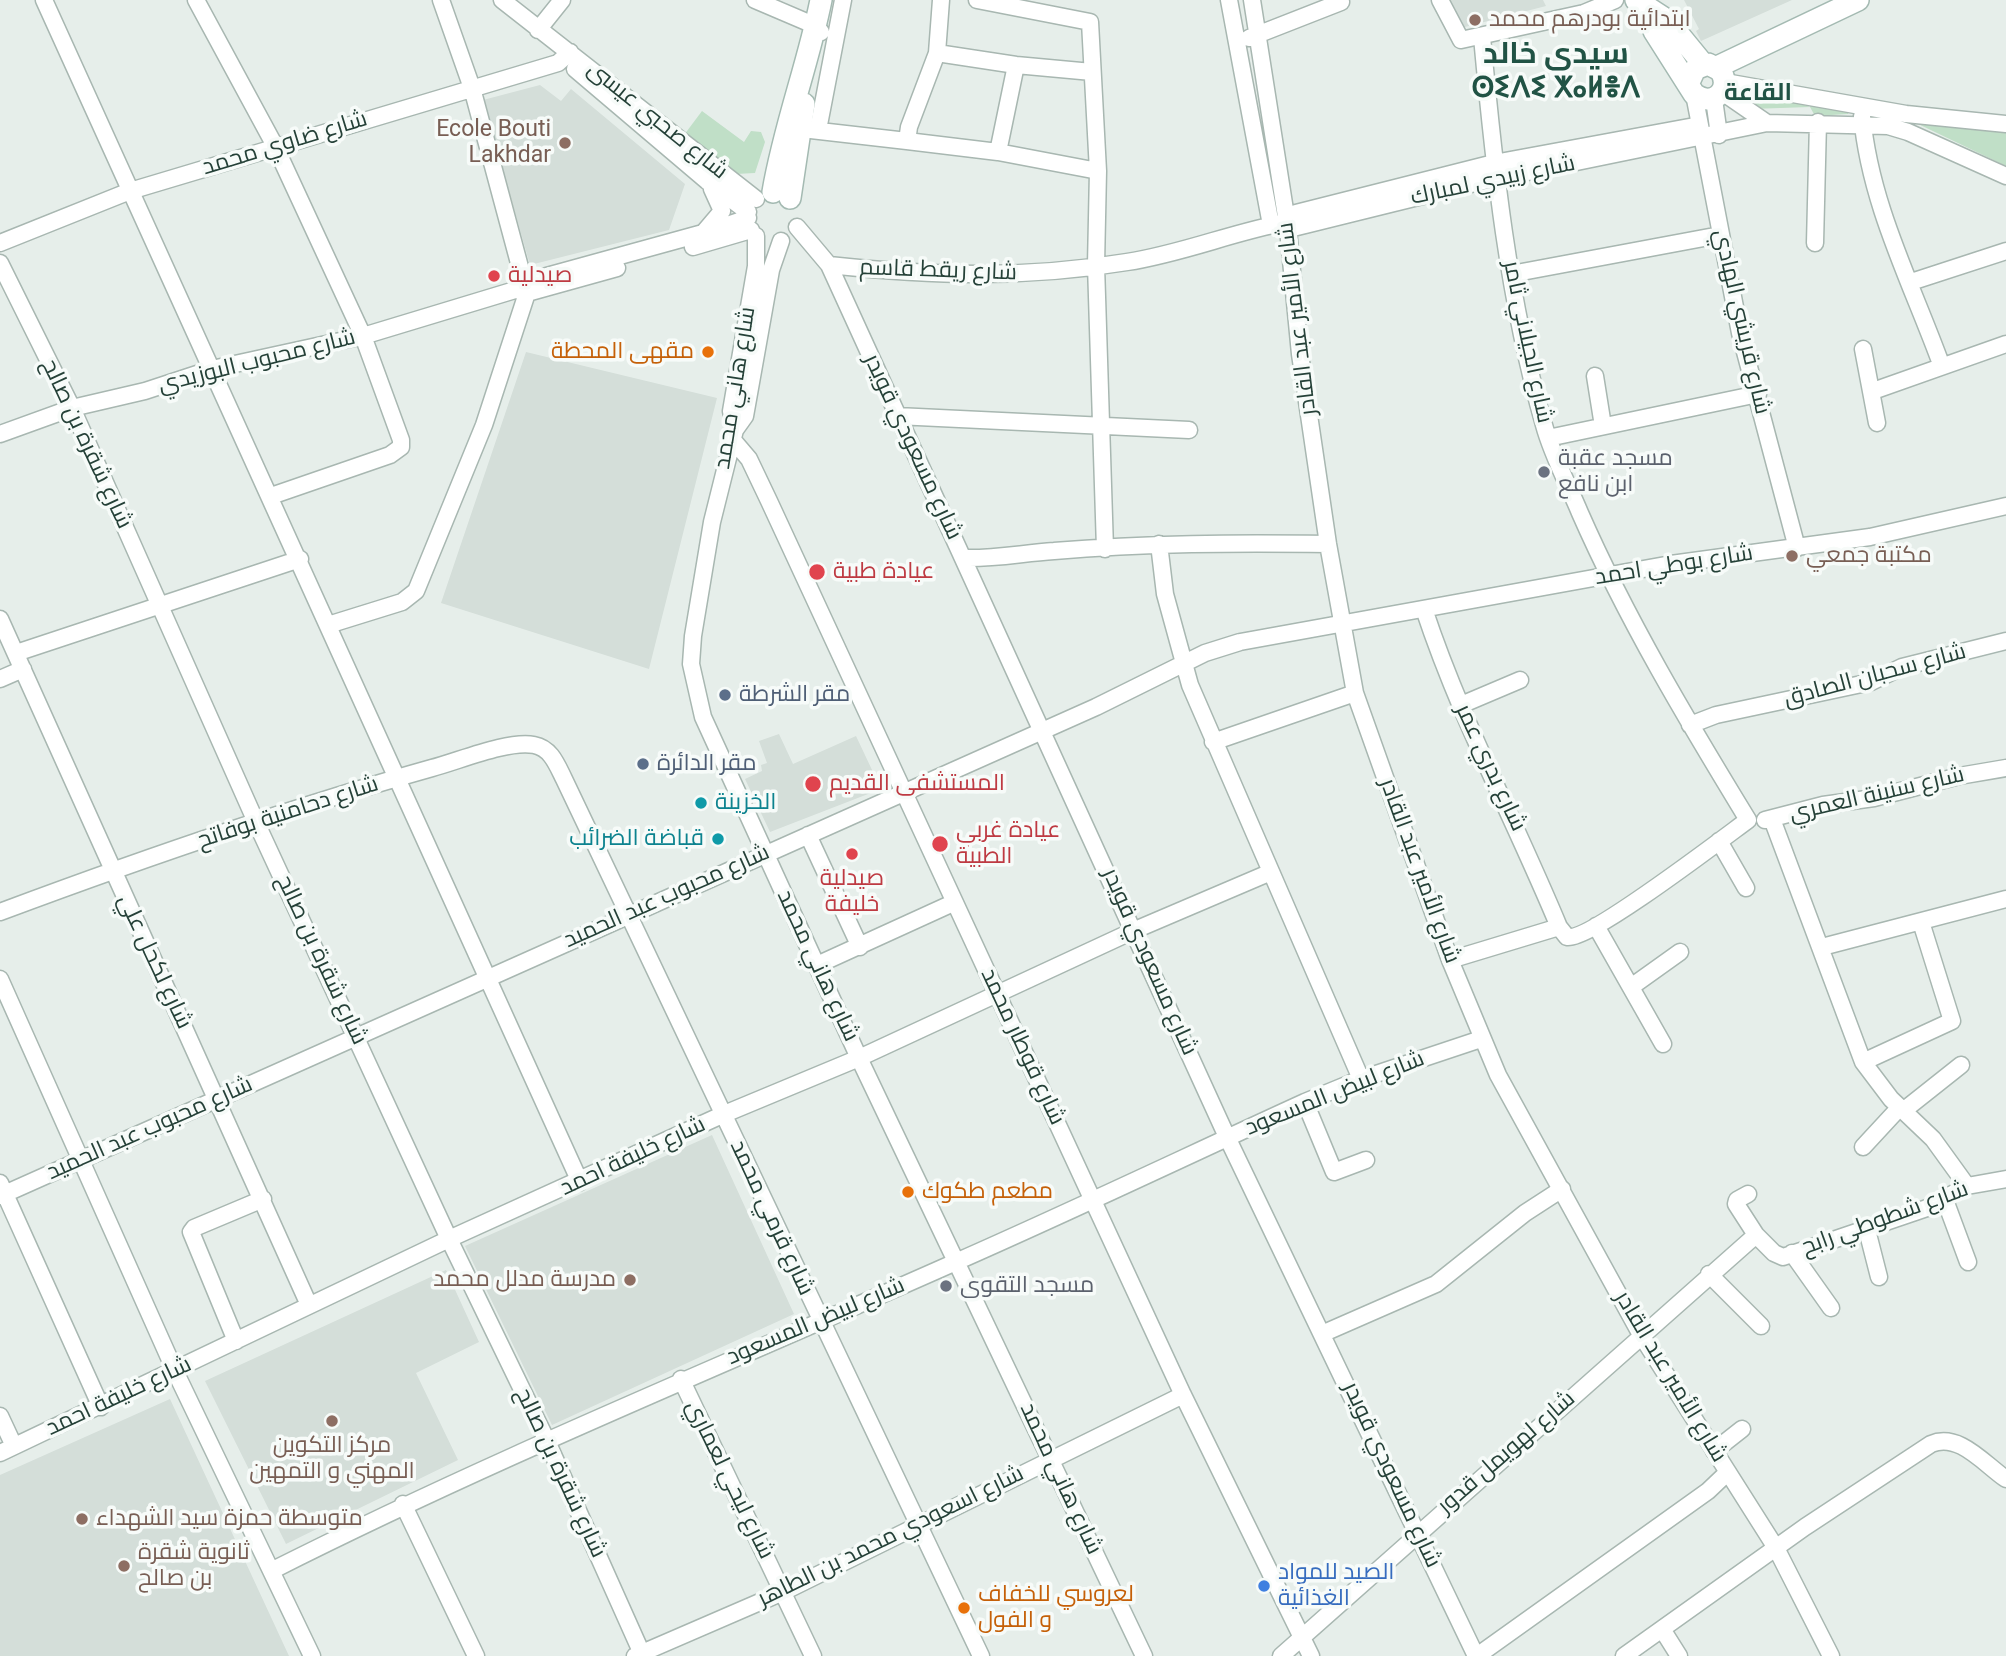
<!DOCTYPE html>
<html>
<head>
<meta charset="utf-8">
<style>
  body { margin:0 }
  canvas { display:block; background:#e6eeea }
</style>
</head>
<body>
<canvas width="2006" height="1656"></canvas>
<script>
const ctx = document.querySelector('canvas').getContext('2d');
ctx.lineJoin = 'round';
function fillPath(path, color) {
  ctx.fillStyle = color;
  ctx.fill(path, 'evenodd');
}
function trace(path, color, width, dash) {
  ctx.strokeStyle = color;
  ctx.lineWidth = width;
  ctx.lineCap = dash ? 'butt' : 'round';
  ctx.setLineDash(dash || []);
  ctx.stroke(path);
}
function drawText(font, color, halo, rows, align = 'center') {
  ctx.font = font + ' Roboto,Cairo,"Noto Sans Tifinagh",sans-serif';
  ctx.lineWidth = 7;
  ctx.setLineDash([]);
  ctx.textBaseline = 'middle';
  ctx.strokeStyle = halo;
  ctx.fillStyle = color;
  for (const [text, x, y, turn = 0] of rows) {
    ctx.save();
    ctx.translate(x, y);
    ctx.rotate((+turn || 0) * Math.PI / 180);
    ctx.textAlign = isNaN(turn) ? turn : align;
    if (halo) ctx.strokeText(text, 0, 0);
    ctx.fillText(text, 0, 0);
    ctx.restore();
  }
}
fillPath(new Path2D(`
  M1447 0H1543L1546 6 1461 28Z
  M1684 0H1792L1701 41 1696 31 1699 29Z
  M540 85 561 101 571 89 685 184 669 230 530 265 483 100Z
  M526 352 717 398 649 669 441 603Z
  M779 734 793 764 856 736 881 789 770 832 745 779 762 771 761 765 767 763 759 741Z
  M712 1135 794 1314 552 1425 465 1246Z
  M446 1270 479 1342 416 1373 458 1460 286 1544 205 1381Z
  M170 1399 289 1656H0V1475Z`), '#d4ded9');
fillPath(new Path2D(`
  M1754 89 1810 107 1811 103 1849 111 1848 114 1815 116 1810 107 1751 109 1747 105 1750 93Z
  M702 111 744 142 751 131 761 132 765 142 755 173 736 174 684 135Z
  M1914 122 2006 129V166Z`), '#c0dfc7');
const street = new Path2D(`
  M44 0 580 1182
  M196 0 275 146 363 336 401 440V447L390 455 271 496
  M502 0 756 199
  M755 0 816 26 821 32
  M977 0 1090 22 1098 171 1096 265 1105 549
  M1229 0 1271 225
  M1252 0 1288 229 1300 354 1328 544 1355 693 1450 960 1498 1075 1641 1335 1776 1548 1831 1656
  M1440 0 1461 40 1584 13 1615 0
  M538 30 562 0
  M1482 37C1494 167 1508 299 1544 425 1552 455 1568 484 1580 513 1627 620 1687 720 1748 820
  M1249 38 1341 2
  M937 53 1016 65 1092 72
  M575 69 707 181 748 212
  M1725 82 1906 114 2006 124
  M1722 92 1767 123
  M1694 94 1740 333 1797 548
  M1714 99 1719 135
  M1862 116C1870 204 1911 282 1941 364
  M802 129 907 141 909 127 937 53 941 0
  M818 130 843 0
  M907 141 998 152 1098 171
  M998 152 1016 65
  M1287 222 1297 227 1479 182 1767 123 1888 126 1908 132 2006 176
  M797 227 829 265 1227 1137 1476 1656
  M705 231 722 211 712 189
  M756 236V266L731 411 735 430 712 522 693 636 691 664 703 717 859 1058 1144 1656
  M0 243 130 191 558 63 570 52
  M1815 243 1818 122
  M693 247 751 230
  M0 263 72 408 256 822 449 1239 546 1439 643 1656
  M829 265C932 276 1024 279 1127 262 1181 254 1233 232 1287 222L1296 213 1494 163 1700 125
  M1511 274 1720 235
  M1911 282 2006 251
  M517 290 527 293 617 268
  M1863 349 1877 423
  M1595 376 1603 426
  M1873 391 2006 344
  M897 416 1189 430
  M735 430 745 416 771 270 781 241
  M0 434 72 408 145 391 212 369 363 336 515 290 525 282 703 233 748 218
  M1548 438 1758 394
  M732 439 749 459 769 501 1183 1395 1311 1656
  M1159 544 1165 594 1190 685 1361 1079
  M964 558C995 559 1023 553 1054 551 1146 543 1237 543 1328 544
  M1424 609C1460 718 1515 821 1559 927
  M0 619 309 1305
  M328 625 402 602 416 591 484 425 527 293 472 88 441 0
  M16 653 300 559
  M0 679 23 669
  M1461 705 1520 680
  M1690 725 1716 715 1871 682 1902 667 2006 641
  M1213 742 1355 693
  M1772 819 1863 1062 1891 1099 1933 1139 1967 1186
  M1765 820 1823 805 1874 798 1959 776 2006 768
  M808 835 860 947
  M1719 841 1746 888
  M0 912C142 859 286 809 432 768 459 761 508 740 534 745 551 748 557 765 564 779L981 1656
  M1596 926 1663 1044
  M1822 947 2006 899
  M1450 960 1559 927 1567 937C1589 941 1722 839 1748 820
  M817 965 953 903
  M0 979 175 1371 312 1656
  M1631 987 1680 952
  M1863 1062 1952 1021 1921 922
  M1305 1102 1334 1172 1366 1160
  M1903 1111 1961 1065
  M1863 1147 1900 1107
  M0 1183 101 1407
  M1748 1194 1737 1200 1736 1204 1756 1235
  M0 1196 1096 707 1205 653 1240 642 1671 564 1870 537 2006 506
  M1945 1200 1968 1262
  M1867 1230 1879 1277
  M1792 1253 1831 1308
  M1709 1274 1761 1326
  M1324 1333 1436 1284 1525 1213 1562 1189
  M236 1341 191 1232 194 1228 263 1199
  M681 1379 813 1656
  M0 1416 14 1446
  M1714 1451 1742 1429
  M0 1453 449 1239 722 1115 859 1058 1135 930 1271 872
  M403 1504 476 1656
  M273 1570C497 1457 729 1363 958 1261 1074 1210 1189 1155 1305 1102L1361 1079 1481 1039
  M1662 1629 1679 1656
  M635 1656 783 1592 1183 1395
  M1281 1656 1756 1235 1774 1253 1783 1257 1927 1208 1967 1186 2006 1179
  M1477 1656 1708 1491 1728 1472
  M1624 1656 1805 1527 1931 1444C1959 1432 1984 1464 2006 1479`);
const secondary = new Path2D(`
  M1636 0 1667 20 1703 64
  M1649 11 1654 31 1694 94C1713 108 1733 90 1720 70L1708 64 1695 69 1689 82
  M1717 67 1858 0
  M773 192C784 126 808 65 821 0
  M790 198 804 104`);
trace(street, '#a8b7b1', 19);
trace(secondary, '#a4bab2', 24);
trace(street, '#fff', 16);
trace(secondary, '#fff', 21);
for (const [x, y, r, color] of [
  [1475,20,7,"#8d6e63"],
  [565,143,7,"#8d6e63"],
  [494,276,7,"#e0444e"],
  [708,352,7,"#e8710a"],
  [1544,472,7,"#6b7280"],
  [1792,556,7,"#8d6e63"],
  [817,572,9,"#e0444e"],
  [725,695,7,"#5c6f8a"],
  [643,764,7,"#5c6f8a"],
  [813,784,9,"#e0444e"],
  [701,803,7,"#0f9aa8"],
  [718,839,7,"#0f9aa8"],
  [940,844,9,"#e0444e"],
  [852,854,7,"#e0444e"],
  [908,1192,7,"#e8710a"],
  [630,1280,7,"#8d6e63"],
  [946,1286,7,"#6b7280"],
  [332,1421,7,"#8d6e63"],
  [82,1519,7,"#8d6e63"],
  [124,1566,7,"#8d6e63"],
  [1264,1586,7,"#3f7fe0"],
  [964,1608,7,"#e8710a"]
]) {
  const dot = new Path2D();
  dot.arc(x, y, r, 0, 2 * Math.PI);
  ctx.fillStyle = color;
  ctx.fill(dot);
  trace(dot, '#f7fbf9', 2.5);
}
drawText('23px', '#785e54', '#f7fbf9', [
  ["ابتدائية بودرهم محمد",1489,20],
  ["Ecole Bouti",551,130,"right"],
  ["Lakhdar",551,156,"right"],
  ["مكتبة جمعي",1806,556],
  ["مدرسة مدلل محمد",616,1280,"right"],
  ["مركز التكوين",332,1446,"center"],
  ["المهني و التمهين",332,1472,"center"],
  ["متوسطة حمزة سيد الشهداء",96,1519],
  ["ثانوية شقرة",138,1553],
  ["بن صالح",138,1579]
], 'left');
drawText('23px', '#254138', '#f7fbf9', [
  ["شارع صحبي عيسى",657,121,39],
  ["شارع ضاوي محمد",285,144,-17],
  ["شارع زبيدي لمبارك",1493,181,-12],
  ["شارع ريقط قاسم",938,271,2],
  ["شارع الأمير عبد القادر",1298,319,-97],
  ["شارع قريشي الهادي",1741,322,77],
  ["شارع الجيلاني ثامر",1527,342,78],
  ["شارع محبوب البوزيدي",257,362,-14],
  ["شارع هاني محمد",736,388,-81],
  ["شارع شقرة بن صالح",86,444,65],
  ["شارع مسعودي قويدر",912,447,65],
  ["شارع بوطي احمد",1674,566,-9],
  ["شارع سحبان الصادق",1875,676,-15],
  ["شارع بدري عمر",1490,768,65],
  ["شارع سنينة العمري",1877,795,-13],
  ["شارع دحامنية بوفاتح",288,813,-18],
  ["شارع الأمير عبد القادر",1419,871,70],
  ["شارع محبوب عبد الحميد",667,897,-24],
  ["شارع شقرة بن صالح",321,960,65],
  ["شارع لكحل علي",154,962,65],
  ["شارع مسعودي قويدر",1149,962,66],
  ["شارع هاني محمد",817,966,65],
  ["شارع قوطار محمد",1022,1047,65],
  ["شارع لبيض المسعود",1335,1094,-22],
  ["شارع محبوب عبد الحميد",150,1129,-24],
  ["شارع خليفة احمد",633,1157,-25],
  ["شارع قرمي محمد",771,1218,65],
  ["شارع شطوطي رابح",1885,1219,-20],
  ["شارع لبيض المسعود",816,1322,-23],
  ["شارع الأمير عبد القادر",1670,1377,59],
  ["شارع خليفة احمد",119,1397,-25],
  ["شارع لهويمل قدور",1507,1453,-41],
  ["شارع شقرة بن صالح",560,1473,65],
  ["شارع مسعودي قويدر",1391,1475,65],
  ["شارع هاني محمد",1060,1479,65],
  ["شارع ليحي لعماري",729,1480,64],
  ["شارع اسعودي محمد بن الطاهر",891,1537,-26]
]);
drawText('23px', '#be3a42', '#f7fbf9', [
  ["صيدلية",508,276],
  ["عيادة طبية",833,572],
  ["المستشفى القديم",829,784],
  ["عيادة غربي",956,831],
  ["الطبية",956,857],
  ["صيدلية",852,879,"center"],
  ["خليفة",852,905,"center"]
], 'left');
drawText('23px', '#c56008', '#f7fbf9', [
  ["مقهى المحطة",694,352,"right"],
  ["مطعم طكوك",922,1192],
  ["لعروسي للخفاف",978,1595],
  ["و الفول",978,1621]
], 'left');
drawText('23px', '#5b616d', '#f7fbf9', [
  ["مسجد عقبة",1558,459],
  ["ابن نافع",1558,485],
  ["مسجد التقوى",960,1286]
], 'left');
drawText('23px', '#4e5e75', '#f7fbf9', [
  ["مقر الشرطة",739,695],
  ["مقر الدائرة",657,764]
], 'left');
drawText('23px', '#0d838f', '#f7fbf9', [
  ["الخزينة",715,803],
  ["قباضة الضرائب",704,839,"right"]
], 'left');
drawText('23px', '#366cbe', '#f7fbf9', [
  ["الصيد للمواد",1278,1573],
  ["الغذائية",1278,1599]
], 'left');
drawText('bold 24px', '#215345', '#f7fbf9', [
  ["القاعة",1758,94]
]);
drawText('bold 30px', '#215345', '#f7fbf9', [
  ["سيدي خالد",1556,55],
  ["ⵙⵉⴷⵉ ⵅⴰⵍⴻⴷ",1556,89]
]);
</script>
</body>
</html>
